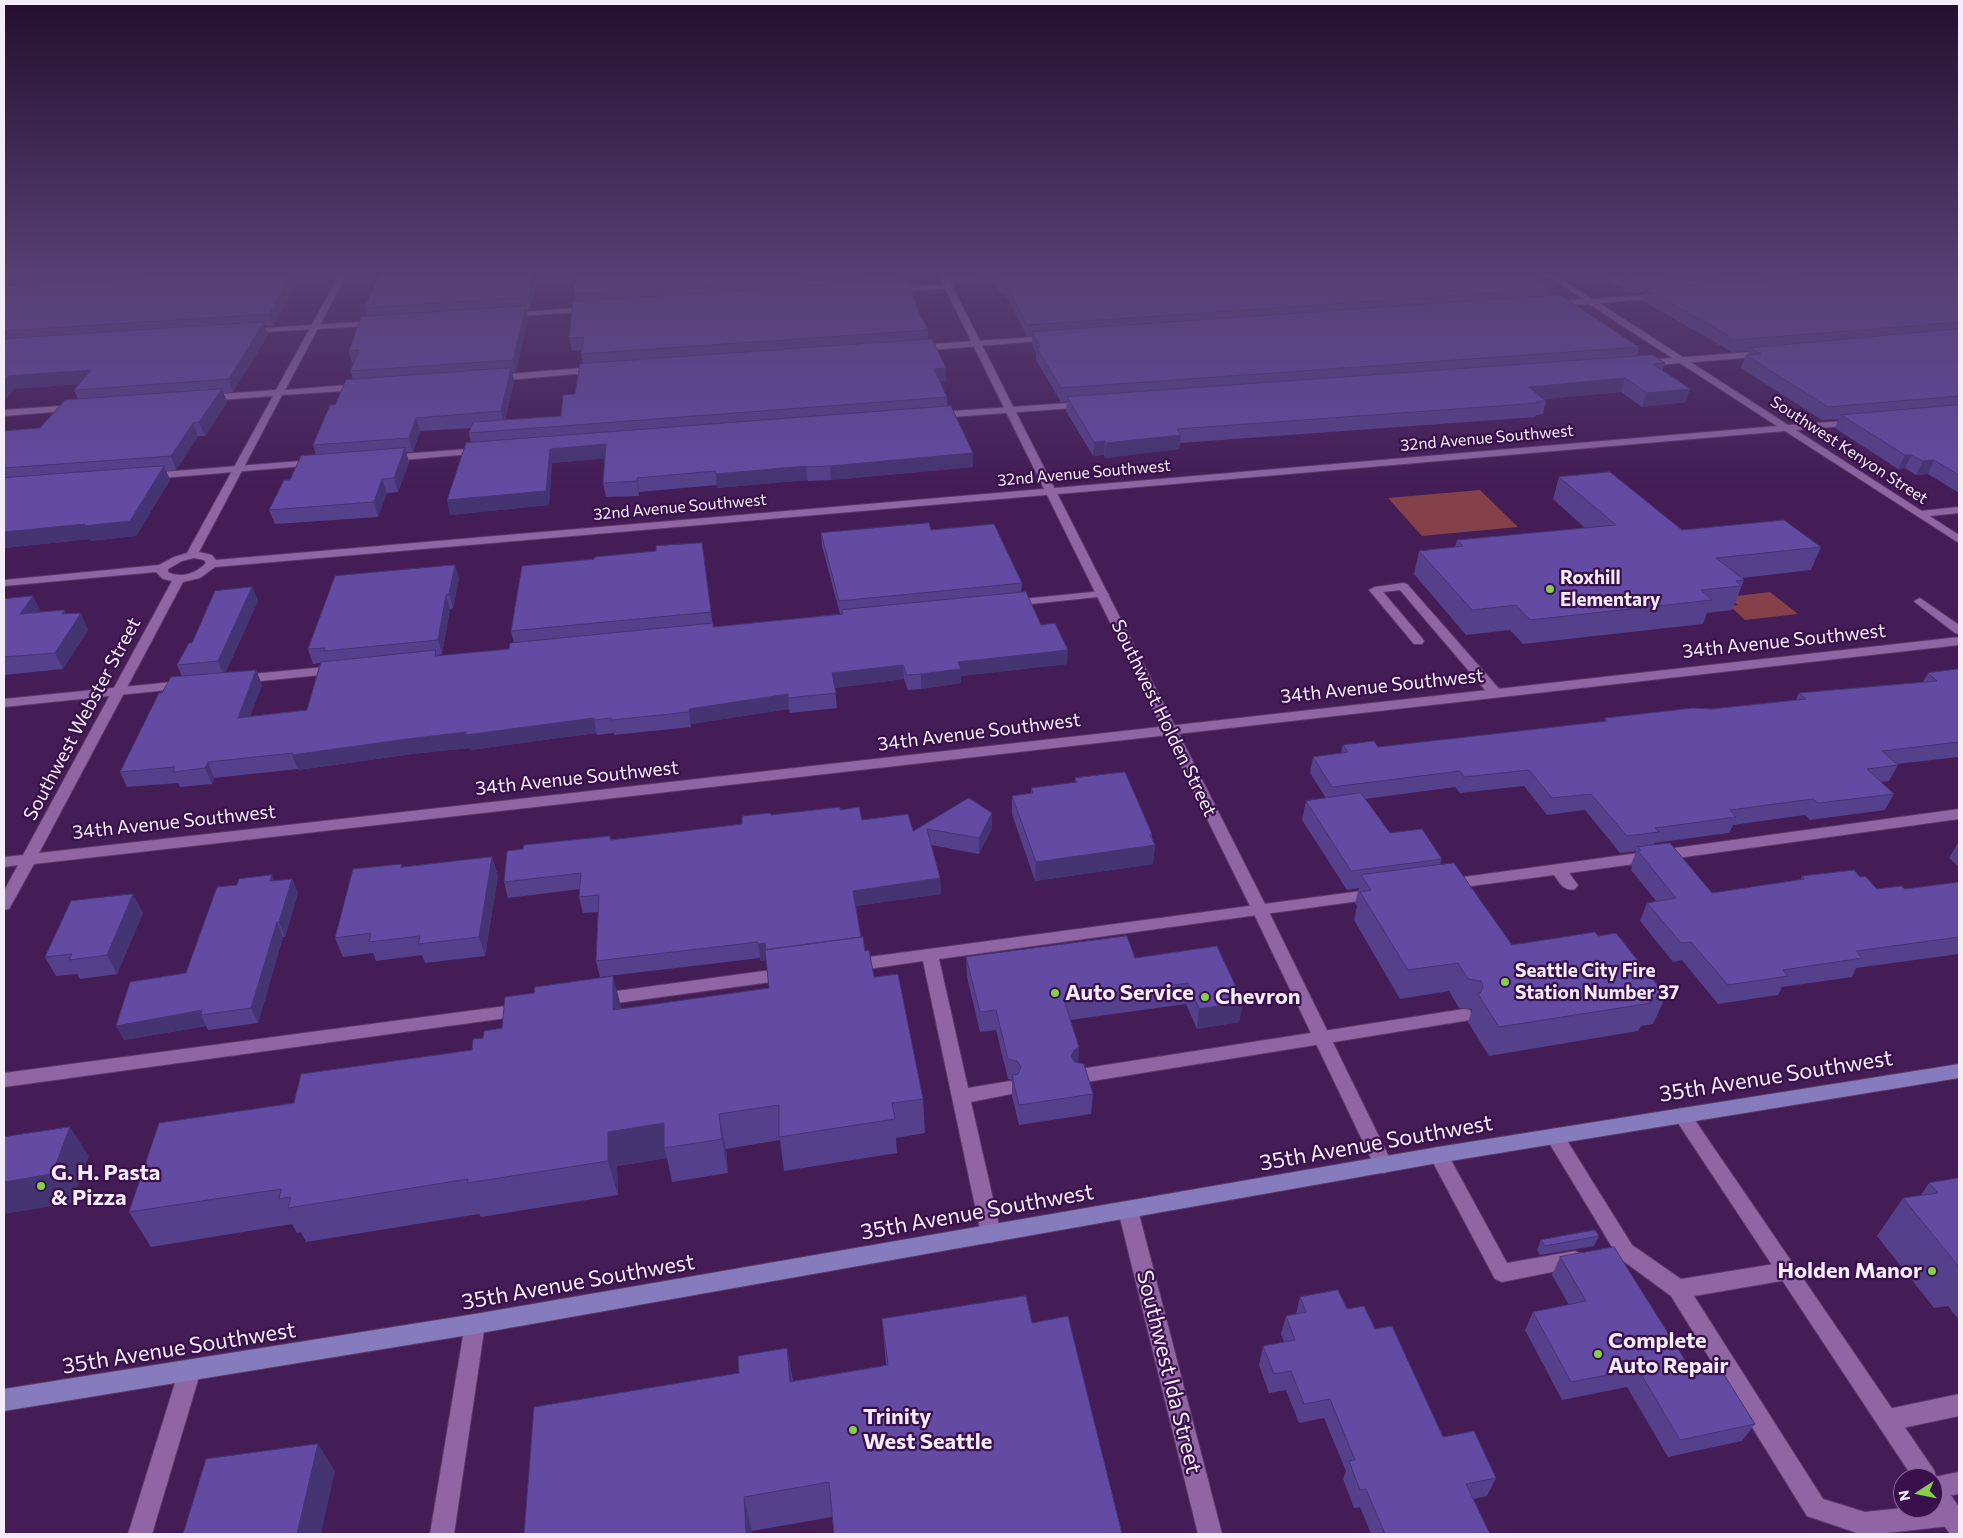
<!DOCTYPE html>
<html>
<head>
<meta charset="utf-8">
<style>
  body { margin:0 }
  #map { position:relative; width:1963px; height:1538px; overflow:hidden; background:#441c56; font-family:Commissioner,sans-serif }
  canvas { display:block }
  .frame { position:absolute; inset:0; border:5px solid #f5ecfa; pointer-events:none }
  .north { position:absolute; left:1893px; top:1468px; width:50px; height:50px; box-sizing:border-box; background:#39104b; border:1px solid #846891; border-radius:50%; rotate:259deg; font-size:14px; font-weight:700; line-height:20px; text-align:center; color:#f5ecfa }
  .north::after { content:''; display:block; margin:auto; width:18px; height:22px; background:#86cf4b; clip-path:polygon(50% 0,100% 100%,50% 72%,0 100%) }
</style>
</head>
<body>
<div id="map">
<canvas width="1963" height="1538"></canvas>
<div class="frame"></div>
<div class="north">N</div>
</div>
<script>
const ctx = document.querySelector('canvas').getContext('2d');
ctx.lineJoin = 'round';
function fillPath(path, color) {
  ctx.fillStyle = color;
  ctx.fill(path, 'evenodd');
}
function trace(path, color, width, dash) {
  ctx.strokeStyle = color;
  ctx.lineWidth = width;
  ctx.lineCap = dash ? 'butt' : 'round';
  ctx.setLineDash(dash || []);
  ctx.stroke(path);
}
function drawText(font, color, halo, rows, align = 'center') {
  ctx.font = font + ' Commissioner,sans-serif';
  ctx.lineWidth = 4.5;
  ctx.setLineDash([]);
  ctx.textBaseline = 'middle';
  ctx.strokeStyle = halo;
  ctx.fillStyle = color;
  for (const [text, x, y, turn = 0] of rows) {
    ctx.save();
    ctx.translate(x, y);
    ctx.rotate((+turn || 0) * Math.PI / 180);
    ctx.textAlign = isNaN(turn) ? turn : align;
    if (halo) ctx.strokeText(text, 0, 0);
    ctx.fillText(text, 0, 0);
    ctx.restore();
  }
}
fillPath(new Path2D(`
  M1480 490 1518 527 1422 536 1388 498Z
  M1770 592 1798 614 1745 620 1730 606 1738 605 1728 597Z`), '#844149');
const service = new Path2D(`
  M1013 272H1053L1049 274 945 281 941 279 945 277Z
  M949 284 953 286 952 288 893 292 889 290 893 288Z
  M589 307 593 309 592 311 508 317 504 315 508 313Z
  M377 321 381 323 380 325 249 333 245 331 249 329Z
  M1764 351 1767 352V356L1646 366 1642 363 1646 360Z
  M1084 402 1089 405 1087 407 938 418 933 415 938 412Z
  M480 448 485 451 483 453 390 461 385 458 390 455Z
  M313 460 316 461V465L150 479 145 476 150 473Z
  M1959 507V513L1920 517 1915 514 1920 511Z
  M1403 583 1407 584 1501 691 1502 694 1501 697H1491L1400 590 1383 592 1422 638 1424 641 1422 644H1414L1369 590 1375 587Z
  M1103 591 1109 594 1107 596 1012 606 1006 603 1012 600Z
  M1920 598 1959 625V634L1955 633 1916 603 1914 601Z
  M336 666 340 667 342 670 340 673 241 683 235 679 241 675Z
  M182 681 186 682 188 685 186 688 4 707V699Z
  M1959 809V819L1569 873 1578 885 1575 889C1564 892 1560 883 1554 875L1449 889 1444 888 1441 884 1444 880 1449 879Z
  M1376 889 1381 890 1384 894 1381 898 939 959 968 1088 1010 1081 1016 1083 1019 1088 1016 1093 971 1102 1001 1234 998 1240 991 1243 984 1240 981 1234 923 961 854 971 848 969 846 965 848 961 854 959Z
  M786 968 792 970 794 974 792 978 786 980 602 1005 596 1003 594 999 596 995 602 993Z
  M521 1004 527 1006 529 1010 527 1014 521 1016 4 1087V1073Z
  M1464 1009 1470 1010 1472 1015 1470 1020 1464 1021 1080 1083 1074 1081 1071 1076 1074 1071 1080 1069Z
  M1554 1128 1561 1131 1632 1245 1681 1279 1787 1262 1794 1265 1797 1271 1794 1277 1787 1280 1694 1296 1823 1499 1865 1512 1903 1508H1933V1504L1950 1502 1958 1506V1522L1950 1526 1877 1534H1860L1807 1516 1671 1296 1618 1257 1545 1136 1547 1131Z
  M1438 1147 1445 1149 1507 1263 1575 1251 1582 1254 1585 1260 1582 1266 1502 1282 1495 1279 1429 1155 1431 1149Z
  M190 1360 198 1363 201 1370 152 1534H128L179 1370 182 1363Z
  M1959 1394V1416L1888 1431 1880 1428 1877 1420 1880 1412 1888 1409Z
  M1959 1472V1494L1933 1499V1478H1929Z`);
const minor = new Path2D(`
  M335 272H378L374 274 346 276 285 390 360 384 364 387 360 390 282 395 199 552 212 555 216 560 1777 426 1589 304 1550 306V302H1553L1583 299 1542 272H1551L1592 299 1664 294V298H1661L1599 303 1788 425 1859 420 1861 422 1856 425 1796 430 1959 535V543L1785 431 215 567 200 578 183 582 39 853 1959 637V645L34 864 9 909 4 910V891L18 865 4 867V857L23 855 172 581 163 579 156 572 4 586V580L159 565 174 557 187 553 273 396 206 401 202 398 206 395 276 390 338 277 279 280 275 278 279 276ZM194 558 204 560 206 563C197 573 180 579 168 572V569L182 561Z
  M1050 336 1054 338 1053 340 917 351 913 348 917 345Z
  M596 367 599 368V372L496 381 492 378 496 375Z
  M75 405 78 406V410L4 416V410Z
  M1128 1202 1135 1204 1138 1210 1222 1534H1198L1118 1210 1121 1204Z
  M475 1314 482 1317 485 1324 454 1534H430L465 1324 468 1317Z`);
const tertiary = new Path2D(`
  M937 272H945L1268 910 1393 1165 1391 1171 1384 1173 1377 1171 1252 910Z
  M1682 1108 1688 1110 1934 1470 1937 1479 1941 1481 1959 1507V1534H1950L1932 1508 1933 1478H1913L1676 1120 1673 1115 1676 1110Z`);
const secondary = new Path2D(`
  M1959 1064V1078L1438 1163 475 1334 4 1411V1389L475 1314 1438 1147Z`);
trace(service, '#5b3968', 2);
trace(minor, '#5b3968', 2);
trace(tertiary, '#5b3968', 2);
trace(secondary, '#5b3968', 2);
fillPath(service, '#8f65a4');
fillPath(minor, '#8f65a4');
fillPath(tertiary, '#8f65a4');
fillPath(secondary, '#867bbc');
fillPath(new Path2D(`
  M4 272 295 273 298 280 273 326H265L268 335 233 392 223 393 227 402 205 436H198L176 470 166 471 170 480 136 536 90 541V539L4 548V431L40 428 78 399 74 390 79 384 14 389 4 401Z
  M381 272H539L530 309H527L528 318 516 372H512L514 381 505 420 561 416 575 394 583 364 581 354 582 350 572 351 569 338 576 302 574 294 905 272 906 281 919 313 928 330V339L946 368V381H940L947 397V406L973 453V467L831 480 808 481 807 480 717 488V485L639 492V496L606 497 603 483 605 458 552 463 549 505 450 515 471 443 469 433 471 428 420 431 413 452H406L409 462 398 492 387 493 378 517 275 524 269 510 290 480 316 455 313 445 353 379 350 371 354 363H352L349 351 367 316 365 308Z
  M992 272H1524L1549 289 1547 296 1639 347 1637 356 1665 363 1662 371 1686 402 1642 407 1621 392 1544 399 1546 401 1543 414 1536 415 1535 417 1180 443 1179 449 1105 458 1104 455 1093 456 1066 411 1067 401 1061 402 1036 360V353L1032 344V336H1027L1005 294H1001L992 280Z
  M1594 272H1959V493L1928 474 1916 475 1905 468 1898 469 1835 428 1839 419 1822 420 1741 368 1746 355H1748L1749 351 1732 352 1643 301 1645 292 1630 293Z
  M1559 477 1682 530 1821 547 1811 570 1742 578 1744 580 1732 610 1707 613 1703 624 1523 644 1510 630 1466 635 1414 574 1419 551 1455 547 1457 540 1585 528 1553 499Z
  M931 530 1022 583 1021 592 1041 625 1067 664 961 676V683L921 689 908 690 904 679 835 688 837 708 790 713 789 709 691 724V727L614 735V733L597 735 596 733 470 750 469 748 412 754 298 770V769L214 778 212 784 180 787 178 783 127 787 120 772 162 693 182 676 177 665 192 643 252 587 258 601 225 673 256 670 262 685 250 716 307 710 320 663 313 664 308 649 455 565 459 579 453 608 450 609 442 654 437 655V656L509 649 514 643 511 631 594 559 656 551 702 543 713 627 840 614 822 546 821 533Z
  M4 599 40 612 64 610 66 614 88 630 63 669 4 675Z
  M1959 669V757L1896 764 1898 765 1889 781 1881 782 1894 794 1885 810 1810 820 1805 815 1733 825 1729 833 1654 843V845L1712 893 1800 880 1802 876 1860 877 1877 889H1905L1959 882V954L1856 968 1852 977 1782 987 1778 995 1718 1004 1682 960 1673 962 1640 921 1647 903 1656 901 1631 870 1632 867 1631 865 1636 851 1620 853 1585 810 1547 815 1524 786 1460 793 1455 787 1365 799 1390 833 1442 859 1440 865 1512 945 1598 936 1666 996 1653 1024 1641 1026 1638 1031 1489 1056 1468 1022 1472 1010V1009L1459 1008 1449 991 1400 999 1354 920 1357 906 1355 903 1359 888 1347 890 1302 820 1306 801 1326 798 1310 773 1313 757 1341 753 1343 745 1378 747 1604 722 1605 718 1712 709 1796 700 1799 693 1923 682 1928 673Z
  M1075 778 1152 834V839L1155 845 1153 864 1035 881 1012 814V796L1031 793V788L1075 783Z
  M969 798 992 828 979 854 931 845 940 878 941 894 855 906 861 937 874 977 923 1099 925 1133 896 1138 897 1153 784 1171 780 1140 726 1149 728 1173 672 1182 667 1158 617 1166 618 1195 481 1217 479 1214 306 1242 301 1232 297 1233 292 1224 151 1247 129 1212 294 1103 472 1050 483 1038 502 1028 534 993 613 976 621 1009 769 988 766 960 761 961 760 958 600 977 596 961 598 912 583 913 579 897 580 889 508 898 504 882 523 849 610 836 611 840 742 824 771 815 840 810 862 820 913 831Z
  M1959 841V867L1949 858Z
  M492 857 498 876 485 956 425 963 422 955 376 961 373 953 343 957 335 938 403 867Z
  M292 879 298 893 285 937H283L258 1023 208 1030 206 1026 124 1040 186 973 237 885Z
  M143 913 117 974 80 979 77 974 56 976 45 957Z
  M966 957 1135 958 1243 1002 1239 1022 1197 1029 1186 1004 1070 1020 1078 1063 1093 1094 1091 1114 1019 1125 1012 1096V1080L1008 1079 996 1030 980 1032 967 977Z
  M1959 1178V1320L1948 1306 1934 1308 1877 1236 1903 1198 1921 1195 1929 1183Z
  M1599 1236 1594 1246 1540 1255 1537 1250 1541 1240Z
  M1560 1257 1755 1424 1742 1441 1668 1457 1627 1387 1562 1400 1525 1330 1533 1312 1569 1305 1552 1275Z
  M1026 1296 832 1517 752 1531 524 1534 739 1373 787 1348 793 1381 886 1365 882 1319Z
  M1300 1297 1347 1309 1375 1329 1443 1437 1496 1478 1487 1496 1473 1499 1490 1534H1371L1360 1507 1354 1508 1343 1479 1346 1471 1324 1418 1299 1423 1286 1390 1269 1393 1259 1365 1263 1346 1284 1342 1281 1334 1286 1316 1296 1314Z`), '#55408c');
fillPath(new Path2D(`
  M119 272H302L295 273 298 280 273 326 269 314 4 292V280Z
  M534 272H539L530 309 528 297Z
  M526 306 528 318 516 372 513 360Z
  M264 322 268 335 233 392 229 379Z
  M511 368 514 381 504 425 501 411Z
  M946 368V381L934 382V369Z
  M91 370 97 383 14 389 4 401V381L8 376Z
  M1625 378 1621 392 1525 401 1529 387Z
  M222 389 227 402 205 436 199 422Z
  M1690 389 1686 402 1642 407 1647 393Z
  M416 418 420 431 413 452 409 438Z
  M193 423 198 436 176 470 171 456Z
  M1181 435 1179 449 1105 458 1106 443Z
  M1105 441 1104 455 1093 456 1094 442Z
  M606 444 609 458 552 463 549 505 450 515 447 500 550 449Z
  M405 448 409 462 398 492 394 478Z
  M973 453V467L831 480 830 466Z
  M1905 455H1911L1905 468 1898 469Z
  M1934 460 1928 474 1916 475 1923 461Z
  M164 466 170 480 136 536 90 541V539L4 548V532Z
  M806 466 807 480 717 488 716 474Z
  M637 478 639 492V496L637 481Z
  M382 479 387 493 378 517 374 502Z
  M455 565 459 579 453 608 449 594Z
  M252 587 258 601 224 676 218 661Z
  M446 595 450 609 442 654 438 640Z
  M33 596 41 612 20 614Z
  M64 610 72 626 81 613 88 630 63 669 55 653 62 614Z
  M1068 650 1067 664 961 676V683L921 689V674L958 662Z
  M903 665 904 679 833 688 832 673Z
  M256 670 262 685 244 733 238 718Z
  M788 694 789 709 691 724V727L689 712V709Z
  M594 718 596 733 470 750 469 748 412 754 298 770 292 755 407 739Z
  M208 762 214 778 212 784 205 768Z
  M992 813V828L979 854V838Z
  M1155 845 1153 864 1035 881 1036 862Z
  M492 857 498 876 485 956 479 937Z
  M272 875 278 889 270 881Z
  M940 878 941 894 854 906 853 891Z
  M292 879 298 893 285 937 279 922Z
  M133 894 143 913 117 974 107 955Z
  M277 922 283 937 258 1023 251 1008Z
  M765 943 767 960 761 961 758 944Z
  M613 976 622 1010H613Z
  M1243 1002 1239 1022 1197 1029 1199 1009Z
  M202 1010 201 1015 206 1026 124 1040 116 1026Z
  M1079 1047 1078 1068 1071 1057 1074 1050Z
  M719 1114 726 1149 728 1173 722 1139Z
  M664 1123V1148L667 1158 617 1166 618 1195 608 1161V1132Z
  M70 1127 89 1156 72 1203 4 1214V1182Z
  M787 1348 793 1384 790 1382Z
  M318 1444 335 1471 321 1534H297Z
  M744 1497 752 1531V1534H746Z`), '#453472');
const building = new Path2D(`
  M4 272H119L4 280Z
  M239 272H292L269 314 4 331V287Z
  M381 272H534L528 297 365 308Z
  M577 272H905V273L574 294Z
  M994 272H1524L1549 289 1027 325 1005 283H1001Z
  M1617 272H1774L1634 282Z
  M1882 272H1959V322L1736 340 1646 289Z
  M908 280 919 313 928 330 581 354 584 337 569 338 573 302Z
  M1560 295 1639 347 1061 388 1036 347H1040L1032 332Z
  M526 306 513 360 350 371 359 350 349 351 361 317Z
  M264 322 229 379 74 390 91 370 8 376 4 381V339Z
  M1959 329V396L1828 407 1746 355 1761 354 1750 348Z
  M932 339 946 368 934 369 947 397 469 433 473 422 561 416 563 395 575 394 580 364Z
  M1653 355 1665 363 1653 364 1690 389 1647 393 1625 378 1529 387 1546 401H1536L1539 403 1177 429 1181 435 1106 443 1105 441 1094 442 1067 397Z
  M511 368 501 411 416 418 409 438 313 445 330 405H335L346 380Z
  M222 389 199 422 193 423 171 456 4 468V431L40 428 65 400Z
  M1959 405V475L1934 460 1923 461 1911 455H1905L1841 415Z
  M951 406 973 453 830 466 806 467V466L716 474 715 471 637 478V481L603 483 606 444 550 449 546 491 447 500 466 443Z
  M405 448 394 478 382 479 374 502 269 510 284 480H290L301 456Z
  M164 466 130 521 84 526 85 524 4 532V478Z
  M1610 472 1682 530 1784 520 1821 547 1716 558 1744 580 1736 581 1741 586 1701 590 1712 600 1530 620 1516 605 1472 610 1419 551 1463 546 1457 540 1616 525 1559 477Z
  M929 523 931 530 994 524 1022 583 839 601 821 533Z
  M702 543 711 612 511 631 522 566 594 559 595 557 656 551V546Z
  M455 565 449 594 446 595 438 640 324 651 325 648 308 649 335 576Z
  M252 587 218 661 177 665 189 643H192L215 591Z
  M1026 592 1041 625 1055 623 1068 650 958 662 961 669 921 674 907 675 903 665 832 673 836 693 788 698V694L689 709V712L611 720V718L594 720V718L466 735V732L407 739 292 755 293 753 208 762 205 768 173 772 175 767 120 772 159 693H162L171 677 256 670 238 718 307 710 321 662 436 650 435 656 509 649 510 643 713 623V627L843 614 842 610Z
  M33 596 20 614 64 610 62 614 81 613 55 653 4 657V599Z
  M1959 669V742L1882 751 1898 765 1867 769 1894 794 1818 803 1813 799 1730 810 1736 817 1655 828 1659 832 1627 836 1591 794 1552 798 1529 770 1464 777 1460 771 1332 787 1313 757 1348 752 1343 745 1374 741 1378 747 1607 721 1605 718 1693 708 1712 709 1806 699 1799 693 1937 681 1928 673Z
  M1125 772 1152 834 1150 835 1155 845 1036 862 1012 796 1033 793 1031 788 1077 782 1075 778Z
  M1361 793 1390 833 1422 829 1442 859 1351 871 1306 801Z
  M969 798 992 813 979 838 927 829 940 878 853 891 861 937 766 950 765 943 758 944V942L596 961 599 895 579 897 581 873 504 882 507 851 523 849 524 845 610 836V840L742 824V816L770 813 771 815 840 807V810L859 807 862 820 908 814 913 831Z
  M1670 843 1712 893 1804 879 1802 876 1854 870 1860 877 1865 876 1877 889 1901 886 1905 889 1959 882V937L1856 951 1862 958 1783 970 1788 976 1728 985 1691 942 1681 943 1647 903 1676 898 1638 851H1641L1638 847Z
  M492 857 479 937 418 944 420 936 369 942 371 933 335 938 353 869 402 864 401 867Z
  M1454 863 1512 945 1595 932 1598 936 1616 933 1666 996 1648 999 1651 1003 1499 1027 1478 994 1481 992 1483 987 1481 981 1468 979 1458 963 1408 970 1360 892 1371 890 1361 875Z
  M272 875 270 881 292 879 279 922H277L251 1008 201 1015 202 1010 116 1026 130 982 186 973 217 887 237 885 239 879Z
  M133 894 107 955 69 960 72 954 45 957 71 901Z
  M1127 936 1135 958 1217 946 1243 1002 1199 1009 1188 983 1064 1000 1079 1047 1074 1050 1071 1057 1075 1062 1084 1064 1093 1094 1019 1105 1012 1075 1018 1074 1021 1067 1017 1061 1008 1059 996 1010 980 1012 966 957Z
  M863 937 865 951 869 950 874 977 898 974 923 1099 892 1103 895 1119 779 1137V1105L719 1114 722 1139 664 1148V1123L608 1132V1161L467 1183 468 1179 288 1208 291 1197 279 1199 281 1189 129 1212 159 1123 294 1103 301 1074 472 1050 473 1039 483 1038 484 1031 502 1028 505 997 534 993 535 987 613 976V1010L769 988 765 950Z
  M70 1127 52 1174 4 1182V1137Z
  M1959 1178V1267L1903 1198 1938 1193 1929 1183Z
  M1595 1230 1599 1236 1545 1246 1541 1240Z
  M1614 1247 1690 1368 1716 1362 1755 1424 1680 1440 1638 1369 1571 1382 1533 1312 1586 1301 1560 1257Z
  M1338 1290 1347 1309 1364 1306 1375 1329 1392 1326 1443 1437 1474 1431 1496 1478 1466 1484 1490 1534H1385L1366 1489 1360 1490 1349 1461 1355 1460 1330 1399 1304 1404 1291 1371 1274 1374 1263 1346 1295 1340 1286 1316 1306 1312 1300 1297Z
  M1026 1296 1032 1323 1068 1316 1122 1534H834L829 1482 744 1497 746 1534H524L534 1407 739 1373 738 1356 787 1348 790 1382 888 1365 882 1319Z
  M318 1444 297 1534H183L206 1459Z`);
fillPath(building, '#634ba3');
trace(building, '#453472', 1);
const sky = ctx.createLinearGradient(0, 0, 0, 488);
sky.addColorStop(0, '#250f2f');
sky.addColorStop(0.56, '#564073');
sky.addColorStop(1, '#56407300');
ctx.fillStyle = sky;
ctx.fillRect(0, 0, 1963, 488);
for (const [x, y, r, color] of [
  [1550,589,5,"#86cf4b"],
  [1505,982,5,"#86cf4b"],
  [1055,993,5,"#86cf4b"],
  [1205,997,5,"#86cf4b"],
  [41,1186,5,"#86cf4b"],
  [1932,1271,5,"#86cf4b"],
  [1598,1354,5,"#86cf4b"],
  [853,1430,5,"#86cf4b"]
]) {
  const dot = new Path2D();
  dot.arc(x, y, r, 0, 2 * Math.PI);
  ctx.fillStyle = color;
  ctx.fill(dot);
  trace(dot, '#39104b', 2);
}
drawText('16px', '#f5ecfa', '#39104b', [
  ["32nd Avenue Southwest",1487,438,-5],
  ["Southwest Kenyon Street",1849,450,33],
  ["32nd Avenue Southwest",1084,473,-5],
  ["32nd Avenue Southwest",680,507,-5]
]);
drawText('bold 19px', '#f5ecfa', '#39104b', [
  ["Roxhill",1560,578],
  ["Elementary",1560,600],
  ["Seattle City Fire",1515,971],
  ["Station Number 37",1515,993]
], 'left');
drawText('19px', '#f5ecfa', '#39104b', [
  ["34th Avenue Southwest",1784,641,-6],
  ["34th Avenue Southwest",1382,686,-6],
  ["Southwest Holden Street",1164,718,64],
  ["Southwest Webster Street",82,719,-62],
  ["34th Avenue Southwest",979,732,-7],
  ["34th Avenue Southwest",577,778,-6],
  ["34th Avenue Southwest",174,822,-6]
]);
drawText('bold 22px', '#f5ecfa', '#39104b', [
  ["Auto Service",1065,993],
  ["Chevron",1215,997],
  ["G. H. Pasta",51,1173],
  ["& Pizza",51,1198],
  ["Holden Manor",1922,1271,"right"],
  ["Complete",1608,1341],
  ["Auto Repair",1608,1366],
  ["Trinity",863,1417],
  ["West Seattle",863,1442]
], 'left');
drawText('22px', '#f5ecfa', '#39104b', [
  ["35th Avenue Southwest",1776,1076,-9],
  ["35th Avenue Southwest",1376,1143,-10],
  ["35th Avenue Southwest",977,1212,-10],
  ["35th Avenue Southwest",578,1282,-10],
  ["35th Avenue Southwest",179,1348,-9],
  ["Southwest Ida Street",1169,1372,76]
]);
</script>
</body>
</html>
